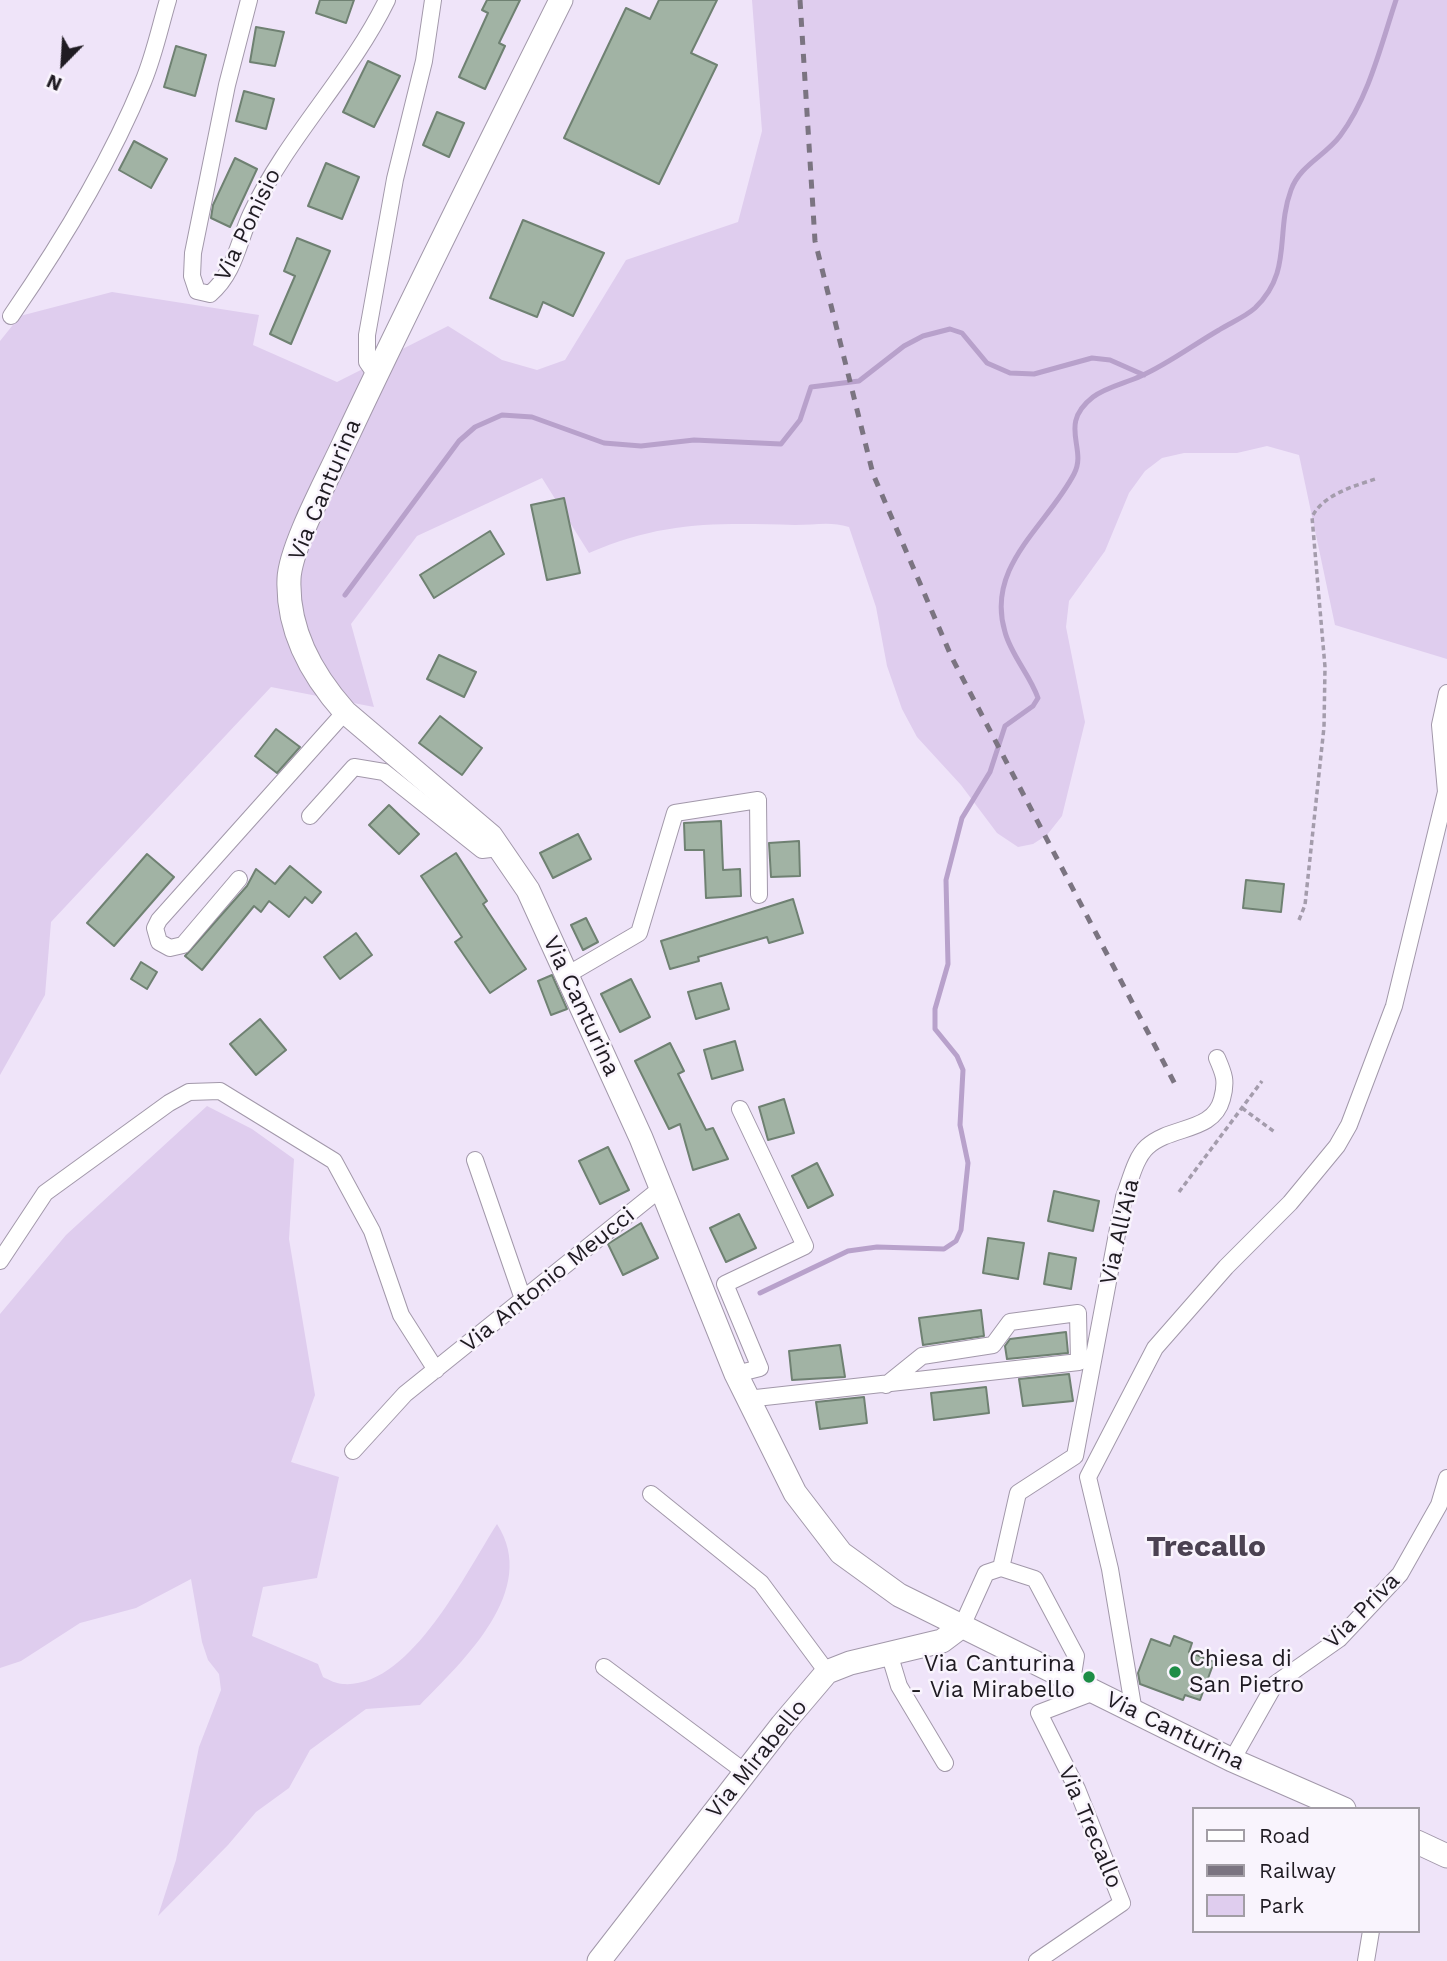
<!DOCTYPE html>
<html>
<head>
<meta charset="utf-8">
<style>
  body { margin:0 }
  #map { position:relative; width:1447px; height:1961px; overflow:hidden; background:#efe4f9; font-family:"Work Sans",sans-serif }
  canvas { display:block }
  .legend { position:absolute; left:1192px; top:1807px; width:228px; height:126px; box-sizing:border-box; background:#f9f4fd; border:2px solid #a29da5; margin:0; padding:9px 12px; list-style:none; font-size:21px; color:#1f1b22 }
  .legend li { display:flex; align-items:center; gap:14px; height:35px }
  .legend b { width:35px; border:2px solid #a29da5 }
  .north { position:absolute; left:28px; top:28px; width:70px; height:70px; -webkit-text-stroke:5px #f9f4fd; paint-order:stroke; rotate:204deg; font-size:19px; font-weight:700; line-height:28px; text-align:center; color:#1f1b22 }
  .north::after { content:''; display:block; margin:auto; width:24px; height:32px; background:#1f1b22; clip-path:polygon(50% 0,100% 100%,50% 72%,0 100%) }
</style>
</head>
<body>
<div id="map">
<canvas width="1447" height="1961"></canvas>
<ul class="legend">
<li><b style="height:9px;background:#fff"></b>Road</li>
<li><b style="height:9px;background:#7b7481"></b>Railway</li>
<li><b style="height:19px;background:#dfcdee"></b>Park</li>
</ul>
<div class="north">N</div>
</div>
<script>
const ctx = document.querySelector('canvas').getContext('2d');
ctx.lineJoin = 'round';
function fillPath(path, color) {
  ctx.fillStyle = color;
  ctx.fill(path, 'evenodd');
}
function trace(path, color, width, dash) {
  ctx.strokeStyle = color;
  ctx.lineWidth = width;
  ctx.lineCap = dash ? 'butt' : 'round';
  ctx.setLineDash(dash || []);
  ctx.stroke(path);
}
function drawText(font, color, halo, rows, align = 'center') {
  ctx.font = font + ' "Work Sans",sans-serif';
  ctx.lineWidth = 5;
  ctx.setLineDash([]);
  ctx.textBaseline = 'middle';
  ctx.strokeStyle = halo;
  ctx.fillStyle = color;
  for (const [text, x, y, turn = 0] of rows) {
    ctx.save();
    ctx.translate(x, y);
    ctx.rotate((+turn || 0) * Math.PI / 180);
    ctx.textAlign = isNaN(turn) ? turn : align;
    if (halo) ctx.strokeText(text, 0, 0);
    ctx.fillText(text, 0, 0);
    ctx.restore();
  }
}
fillPath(new Path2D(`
  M752 0H1447V659L1335 625 1299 455 1267 446 1237 453H1184L1162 458 1145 471 1129 493 1105 551 1069 601 1066 627 1085 722 1062 816 1047 835 1033 844 1018 847 997 833 961 785 917 737 902 709 887 666 876 607 849 527C830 521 815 525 795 525 716 523 663 521 589 553L542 478 417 536 351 624 374 707 271 687 51 922 45 995 0 1075V341L20 316 112 292 259 315 253 345 337 382 448 326 502 360 537 370 565 360 626 260 738 222 762 131Z
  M207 1106 252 1129 294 1159 289 1239 315 1395 291 1462 339 1477 317 1578 263 1587 252 1636 318 1664 323 1677C329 1680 337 1684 343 1684 410 1689 466 1572 497 1524 540 1590 463 1661 420 1705L366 1709 310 1750 289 1788 256 1812 228 1845 158 1916 176 1860 199 1747 221 1690 219 1674 208 1660 202 1642 191 1579 136 1608 80 1623 21 1661 0 1668V1314L66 1235Z`), '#dfcdee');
trace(new Path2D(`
  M345 595 459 441 475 427 502 415 532 417 604 443 641 446 694 440 781 444 800 420 811 387 859 381 904 346 923 336 950 329 962 333 987 363 1010 373 1034 374 1092 358 1110 360 1144 375
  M760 1293 848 1251 877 1247 944 1249 956 1241 961 1230 968 1163 960 1125 963 1070 957 1056 935 1029V1009L948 964 946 880 962 818 990 772 1005 726 1033 706 1038 698C1030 675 1011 655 1005 632 985 566 1047 526 1074 474 1088 448 1057 425 1093 397 1106 387 1126 383 1141 376 1168 364 1193 345 1219 330 1230 323 1245 317 1255 308 1293 272 1275 233 1291 190 1300 165 1325 156 1340 136 1369 97 1381 45 1396 0`), '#b8a1cb', 5);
const building = new Path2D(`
  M320 0H354L346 23 316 13Z
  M487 0H520L499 43 505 46 485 89 459 77 488 13 482 10Z
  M659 0H717L691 53 717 65 659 184 564 138 626 8 650 19Z
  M256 27 284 32 275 66 250 62Z
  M176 46 206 55 195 96 164 87Z
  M368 61 400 76 374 127 343 112Z
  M244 91 274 99 266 129 236 121Z
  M437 112 464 123 449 157 423 145Z
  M134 141 167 159 151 188 119 170Z
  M235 158 257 169 230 227 211 218 213 205Z
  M326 163 359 177 342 219 308 206Z
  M523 220 604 253 573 316 543 302 537 317 490 298Z
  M297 238 330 251 291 344 270 334 295 276 284 271Z
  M564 498 580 573 547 580 531 505Z
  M490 531 504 554 434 598 420 575Z
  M439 655 476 672 464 697 427 679Z
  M440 716 482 748 462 775 419 743Z
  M276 729 300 747 277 773 255 756Z
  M389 805 419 834 399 854 369 825Z
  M721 821 723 870 740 869 741 896 706 898 704 850H685L684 823Z
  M578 834 591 859 553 878 540 853Z
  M799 841 800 876 771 877 769 843Z
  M456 853 487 901 483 904 526 969 490 993 455 942 462 937 421 876Z
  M147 854 174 877 114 946 87 923Z
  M290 866 321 892 312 903 305 897 289 917 269 901 261 912 254 906 202 970 185 956 247 886 256 869 275 884Z
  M1246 880 1284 884 1281 912 1243 908Z
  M793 899 803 933 769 943 767 937 698 957 699 961 670 969 661 941Z
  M586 918 598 942 583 950 571 925Z
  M356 933 372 955 340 979 324 957Z
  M141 962 157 972 147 989 131 979Z
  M552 975 567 1009 551 1015 538 981Z
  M631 979 650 1017 620 1032 601 994Z
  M721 983 729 1009 696 1019 688 992Z
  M260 1019 286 1050 256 1075 230 1044Z
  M735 1041 743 1070 712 1079 704 1050Z
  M670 1043 684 1071 678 1074 706 1130 713 1128 728 1159 693 1170 680 1124 669 1129 635 1061Z
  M784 1099 794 1133 768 1140 759 1107Z
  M608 1147 629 1190 600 1204 579 1161Z
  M817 1163 833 1195 808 1208 792 1176Z
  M1054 1191 1099 1201 1093 1231 1048 1221Z
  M739 1214 756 1248 726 1262 710 1228Z
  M641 1223 658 1258 623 1275 608 1244Z
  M988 1238 1024 1243 1018 1279 983 1273Z
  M1049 1253 1076 1258 1071 1289 1044 1284Z
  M981 1310 984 1336 923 1345 919 1318Z
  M1066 1332 1068 1353 1007 1359 1005 1346 1010 1339Z
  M840 1345 845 1377 792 1380 789 1351Z
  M1069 1374 1073 1401 1023 1406 1019 1379Z
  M986 1387 989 1413 934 1420 931 1393Z
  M864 1397 867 1423 820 1429 816 1402Z
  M1174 1636 1192 1643 1189 1652 1214 1662 1200 1700 1185 1695 1183 1700 1140 1684 1138 1673 1151 1639 1170 1646Z`);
fillPath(building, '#a1b3a4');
trace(building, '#6f8172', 2);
const street = new Path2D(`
  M249 0 227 85 193 253 192 276 197 291 210 294C235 273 238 242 251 214 287 137 350 76 387 0
  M11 316C62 242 109 165 143 82 154 56 160 27 168 0
  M376 375 367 362V335L395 179 424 61 433 0
  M310 816 354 767 384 772 482 850 499 848
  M239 879 183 945 170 948 159 942 155 928 159 920 345 712
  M567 975 639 933 675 813 758 800 759 895
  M475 1160 523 1299
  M0 1261 45 1193 169 1103 189 1092 220 1091 334 1161 372 1231 401 1315 436 1370
  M736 1374 760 1368 725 1284 805 1246 740 1109
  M747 1399 1079 1362 1078 1313 1010 1322 993 1345 922 1356 886 1385
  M353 1451 405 1394 660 1189
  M651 1494 761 1583 827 1672
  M1001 1568 1018 1493 1075 1456 1124 1197C1130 1182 1135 1158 1147 1147 1171 1125 1213 1133 1222 1099 1227 1081 1224 1074 1217 1058
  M962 1626 986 1573 1001 1568 1035 1579 1076 1656 1072 1681
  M889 1653 899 1686 945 1763
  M604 1667 745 1772
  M1134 1712 1110 1569 1088 1477 1155 1348 1226 1267 1290 1203 1337 1146 1349 1125 1394 1006 1446 792 1440 725 1447 693
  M1232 1760 1275 1684 1339 1639 1400 1574 1439 1505 1447 1478
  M1037 1961 1122 1903 1077 1789 1039 1713 1094 1692
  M1366 1961 1371 1931`);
const secondary = new Path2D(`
  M561 0C488 147 414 294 344 443 330 474 290 547 289 579 287 631 312 675 345 712L491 836 528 890 641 1138 736 1374 795 1493 841 1553 899 1595 1232 1760 1344 1809
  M1417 1842 1447 1856
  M599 1961 782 1725 827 1672 850 1663 942 1641 962 1626`);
trace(street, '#a298aa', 18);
trace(secondary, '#a298aa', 25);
trace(new Path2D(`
  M1299 920 1305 905 1324 727 1325 667 1312 517C1323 494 1355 486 1378 478
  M1242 1108 1276 1133
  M1179 1192 1262 1081`), '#a49cac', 3.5, [5, 3.5]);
trace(street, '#fff', 16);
trace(secondary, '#fff', 23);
trace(new Path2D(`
  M800 0 815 241 873 474 952 658 1176 1086`), '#7b7481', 5, [9, 9]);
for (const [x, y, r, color] of [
  [1175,1672,7,"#1d8d46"],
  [1089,1677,7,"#1d8d46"]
]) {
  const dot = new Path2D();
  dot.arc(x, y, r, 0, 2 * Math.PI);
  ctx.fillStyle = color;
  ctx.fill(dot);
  trace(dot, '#f9f4fd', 2.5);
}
drawText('23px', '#1f1b22', '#f9f4fd', [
  ["Via Ponisio",248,225,-64],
  ["Via Canturina",325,490,-67],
  ["Via Canturina",581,1006,65],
  ["Via All'Aia",1120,1232,-77],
  ["Via Antonio Meucci",548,1280,-39],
  ["Via Priva",1362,1611,-45],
  ["Via Canturina",1175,1731,26],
  ["Via Mirabello",757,1759,-51],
  ["Via Trecallo",1090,1827,67]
]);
drawText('23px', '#1f1b22', '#f9f4fd', [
  ["Chiesa di",1189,1659],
  ["San Pietro",1189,1685],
  ["Via Canturina",1075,1664,"right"],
  ["- Via Mirabello",1075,1690,"right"]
], 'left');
drawText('bold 30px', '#4b4252', '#f9f4fd', [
  ["Trecallo",1206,1547]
]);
</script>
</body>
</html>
